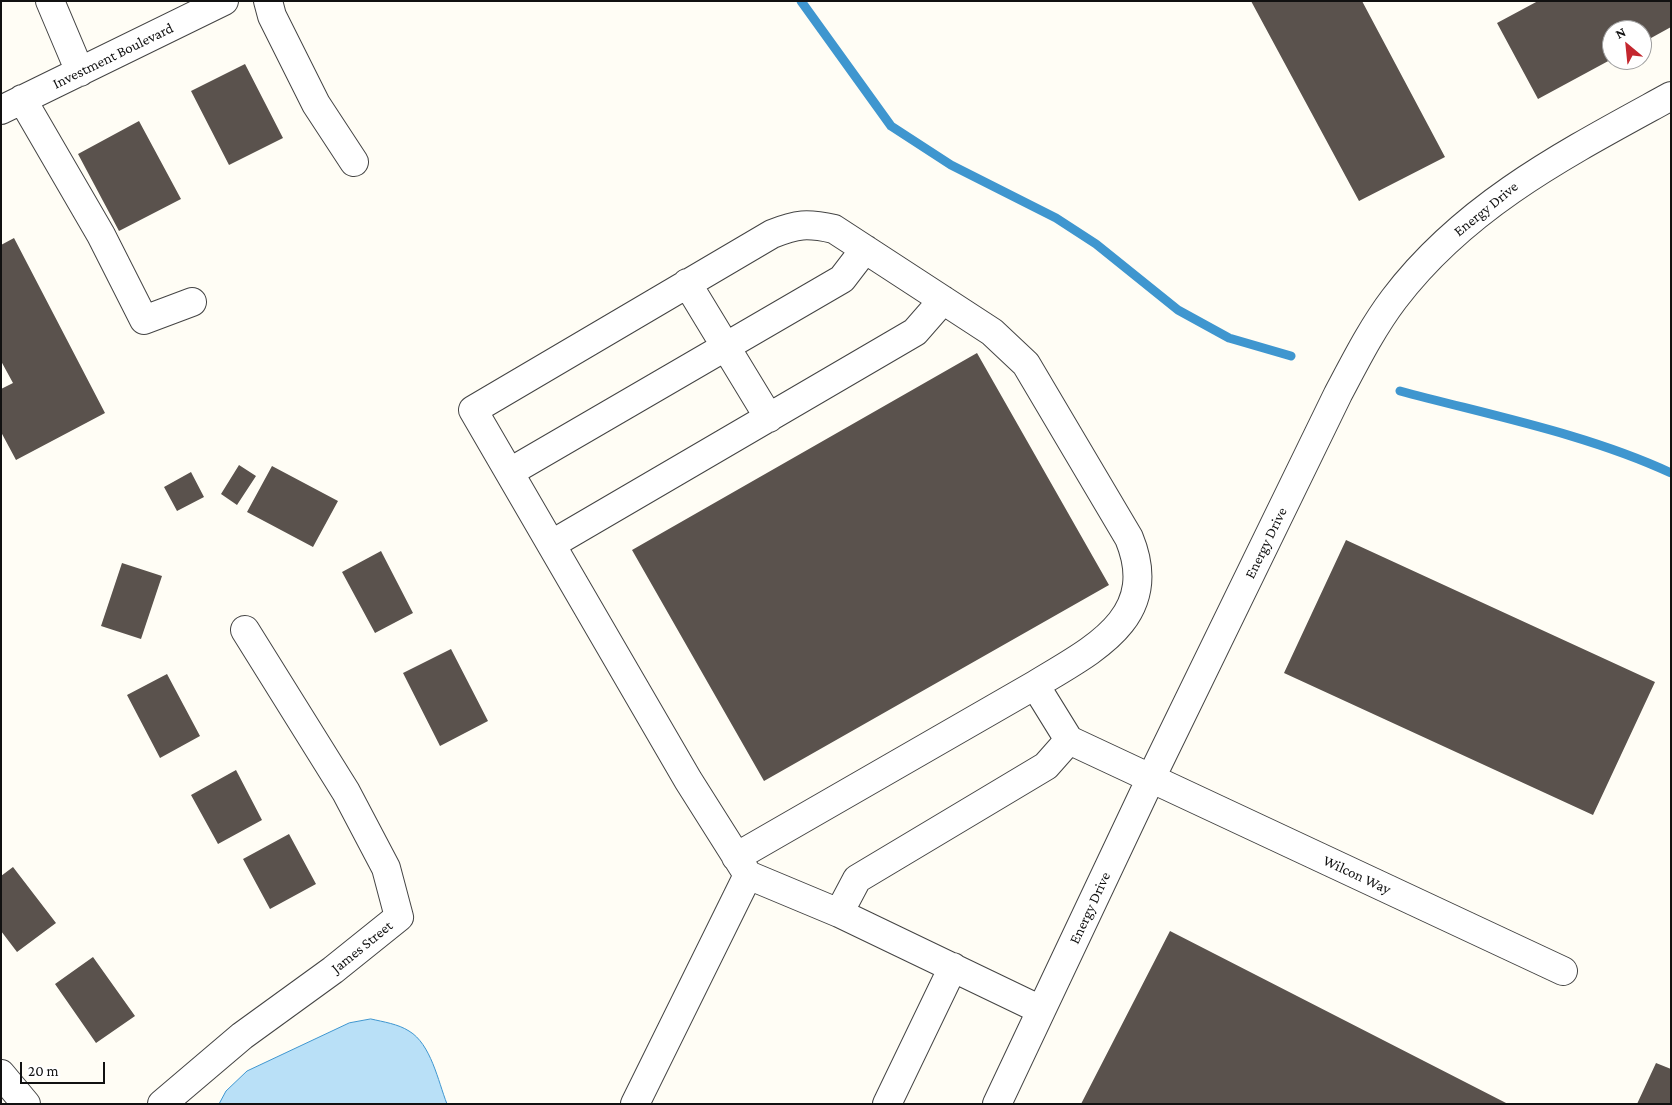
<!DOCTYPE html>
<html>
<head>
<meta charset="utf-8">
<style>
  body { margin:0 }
  #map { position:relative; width:1672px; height:1105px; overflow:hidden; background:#fffdf5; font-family:"Crimson Pro",serif }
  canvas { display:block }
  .frame { position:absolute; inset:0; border:2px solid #111; pointer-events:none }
  .north { position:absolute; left:1602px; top:20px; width:50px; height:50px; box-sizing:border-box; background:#fff; border:1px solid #a0a0a0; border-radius:50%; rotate:332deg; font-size:14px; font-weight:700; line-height:20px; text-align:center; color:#111 }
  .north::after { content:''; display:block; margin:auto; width:18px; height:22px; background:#c4262e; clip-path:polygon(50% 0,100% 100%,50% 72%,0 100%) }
  .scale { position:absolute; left:20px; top:1062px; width:85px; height:22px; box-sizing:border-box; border:2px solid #111; border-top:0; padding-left:6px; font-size:15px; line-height:18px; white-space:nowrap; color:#111; -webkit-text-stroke:4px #fff; paint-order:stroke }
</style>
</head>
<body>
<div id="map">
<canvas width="1672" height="1105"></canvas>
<div class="frame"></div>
<div class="north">N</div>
<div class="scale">20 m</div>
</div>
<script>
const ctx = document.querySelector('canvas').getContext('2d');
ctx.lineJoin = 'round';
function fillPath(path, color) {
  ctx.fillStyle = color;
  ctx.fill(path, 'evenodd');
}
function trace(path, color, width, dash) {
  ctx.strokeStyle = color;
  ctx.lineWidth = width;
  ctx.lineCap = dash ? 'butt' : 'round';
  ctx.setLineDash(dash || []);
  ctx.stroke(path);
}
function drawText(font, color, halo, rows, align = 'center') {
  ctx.font = font + ' "Crimson Pro",serif';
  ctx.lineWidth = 5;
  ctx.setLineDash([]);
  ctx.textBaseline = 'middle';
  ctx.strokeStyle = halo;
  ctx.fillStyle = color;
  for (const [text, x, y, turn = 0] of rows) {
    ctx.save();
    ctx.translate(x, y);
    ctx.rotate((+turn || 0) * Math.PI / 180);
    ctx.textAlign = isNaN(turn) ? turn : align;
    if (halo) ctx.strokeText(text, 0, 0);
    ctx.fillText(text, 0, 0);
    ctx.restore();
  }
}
const water = new Path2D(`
  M371 1019C384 1022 398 1024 409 1031 431 1044 438 1081 447 1104H219L226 1091 247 1071 349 1023Z`);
fillPath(water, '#b9e0f7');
trace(water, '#3f96cf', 1);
trace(new Path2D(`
  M801 1 891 126 951 165 1056 218 1096 244 1178 310 1229 338 1291 356
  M1400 391C1489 415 1587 434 1671 473`), '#3f96cf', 9);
fillPath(new Path2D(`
  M1251 1H1362L1445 157 1359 201Z
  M1538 1H1671V27L1642 43V30H1612V59L1538 99 1497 23Z
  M245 64 283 138 229 165 191 91Z
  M139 121 181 199 119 231 78 154Z
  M14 238 105 413 16 460 1 432V389L13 383 1 361V245Z
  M977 353 1109 585 764 781 632 550Z
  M239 465 256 476 237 505 221 494Z
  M272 466 338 501 313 547 247 512Z
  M191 472 204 497 177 511 164 487Z
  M1346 540 1655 682 1593 815 1284 673Z
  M381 551 413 613 375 633 342 572Z
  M122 563 162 576 141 639 101 626Z
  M451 649 488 721 440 746 403 673Z
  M167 674 200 736 160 758 127 695Z
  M236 770 262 820 218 844 191 795Z
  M289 834 316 884 270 909 243 859Z
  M13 867 56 923 17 952 1 931V876Z
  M1170 931 1508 1104H1081Z
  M93 957 135 1016 96 1043 55 984Z
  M1656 1063 1671 1069V1104H1637Z`), '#5a524d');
const minor = new Path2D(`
  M50 1 80 72
  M268 1 272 16 316 104 354 162
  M22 99 101 235 144 320 192 302
  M1 110 224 1
  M687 283 769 418
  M510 472 842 279 865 249
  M552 544 915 332 943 300
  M736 857 1035 685
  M748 875 688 780 473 410 772 234C797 224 807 223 834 229L992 332 1026 364 1129 538C1162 618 1092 650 1035 685L1069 740 1563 971
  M839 913 857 879 1046 766 1069 740
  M1 1074 26 1104
  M162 1104 242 1036 333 970 399 917 386 868 346 792 245 630
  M635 1104 748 875 839 913 1041 1010
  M887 1104 953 967
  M997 1104 1151 778 1338 394C1355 362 1372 328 1394 299 1466 204 1569 152 1671 96`);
trace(minor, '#444', 30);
trace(minor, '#fff', 28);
drawText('15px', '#111', '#fff', [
  ["Investment Boulevard",113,56,-26],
  ["Energy Drive",1486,209,-39],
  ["Energy Drive",1266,543,-64],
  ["Wilcon Way",1357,875,25],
  ["Energy Drive",1090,908,-65],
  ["James Street",362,947,-39]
]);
</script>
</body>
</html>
